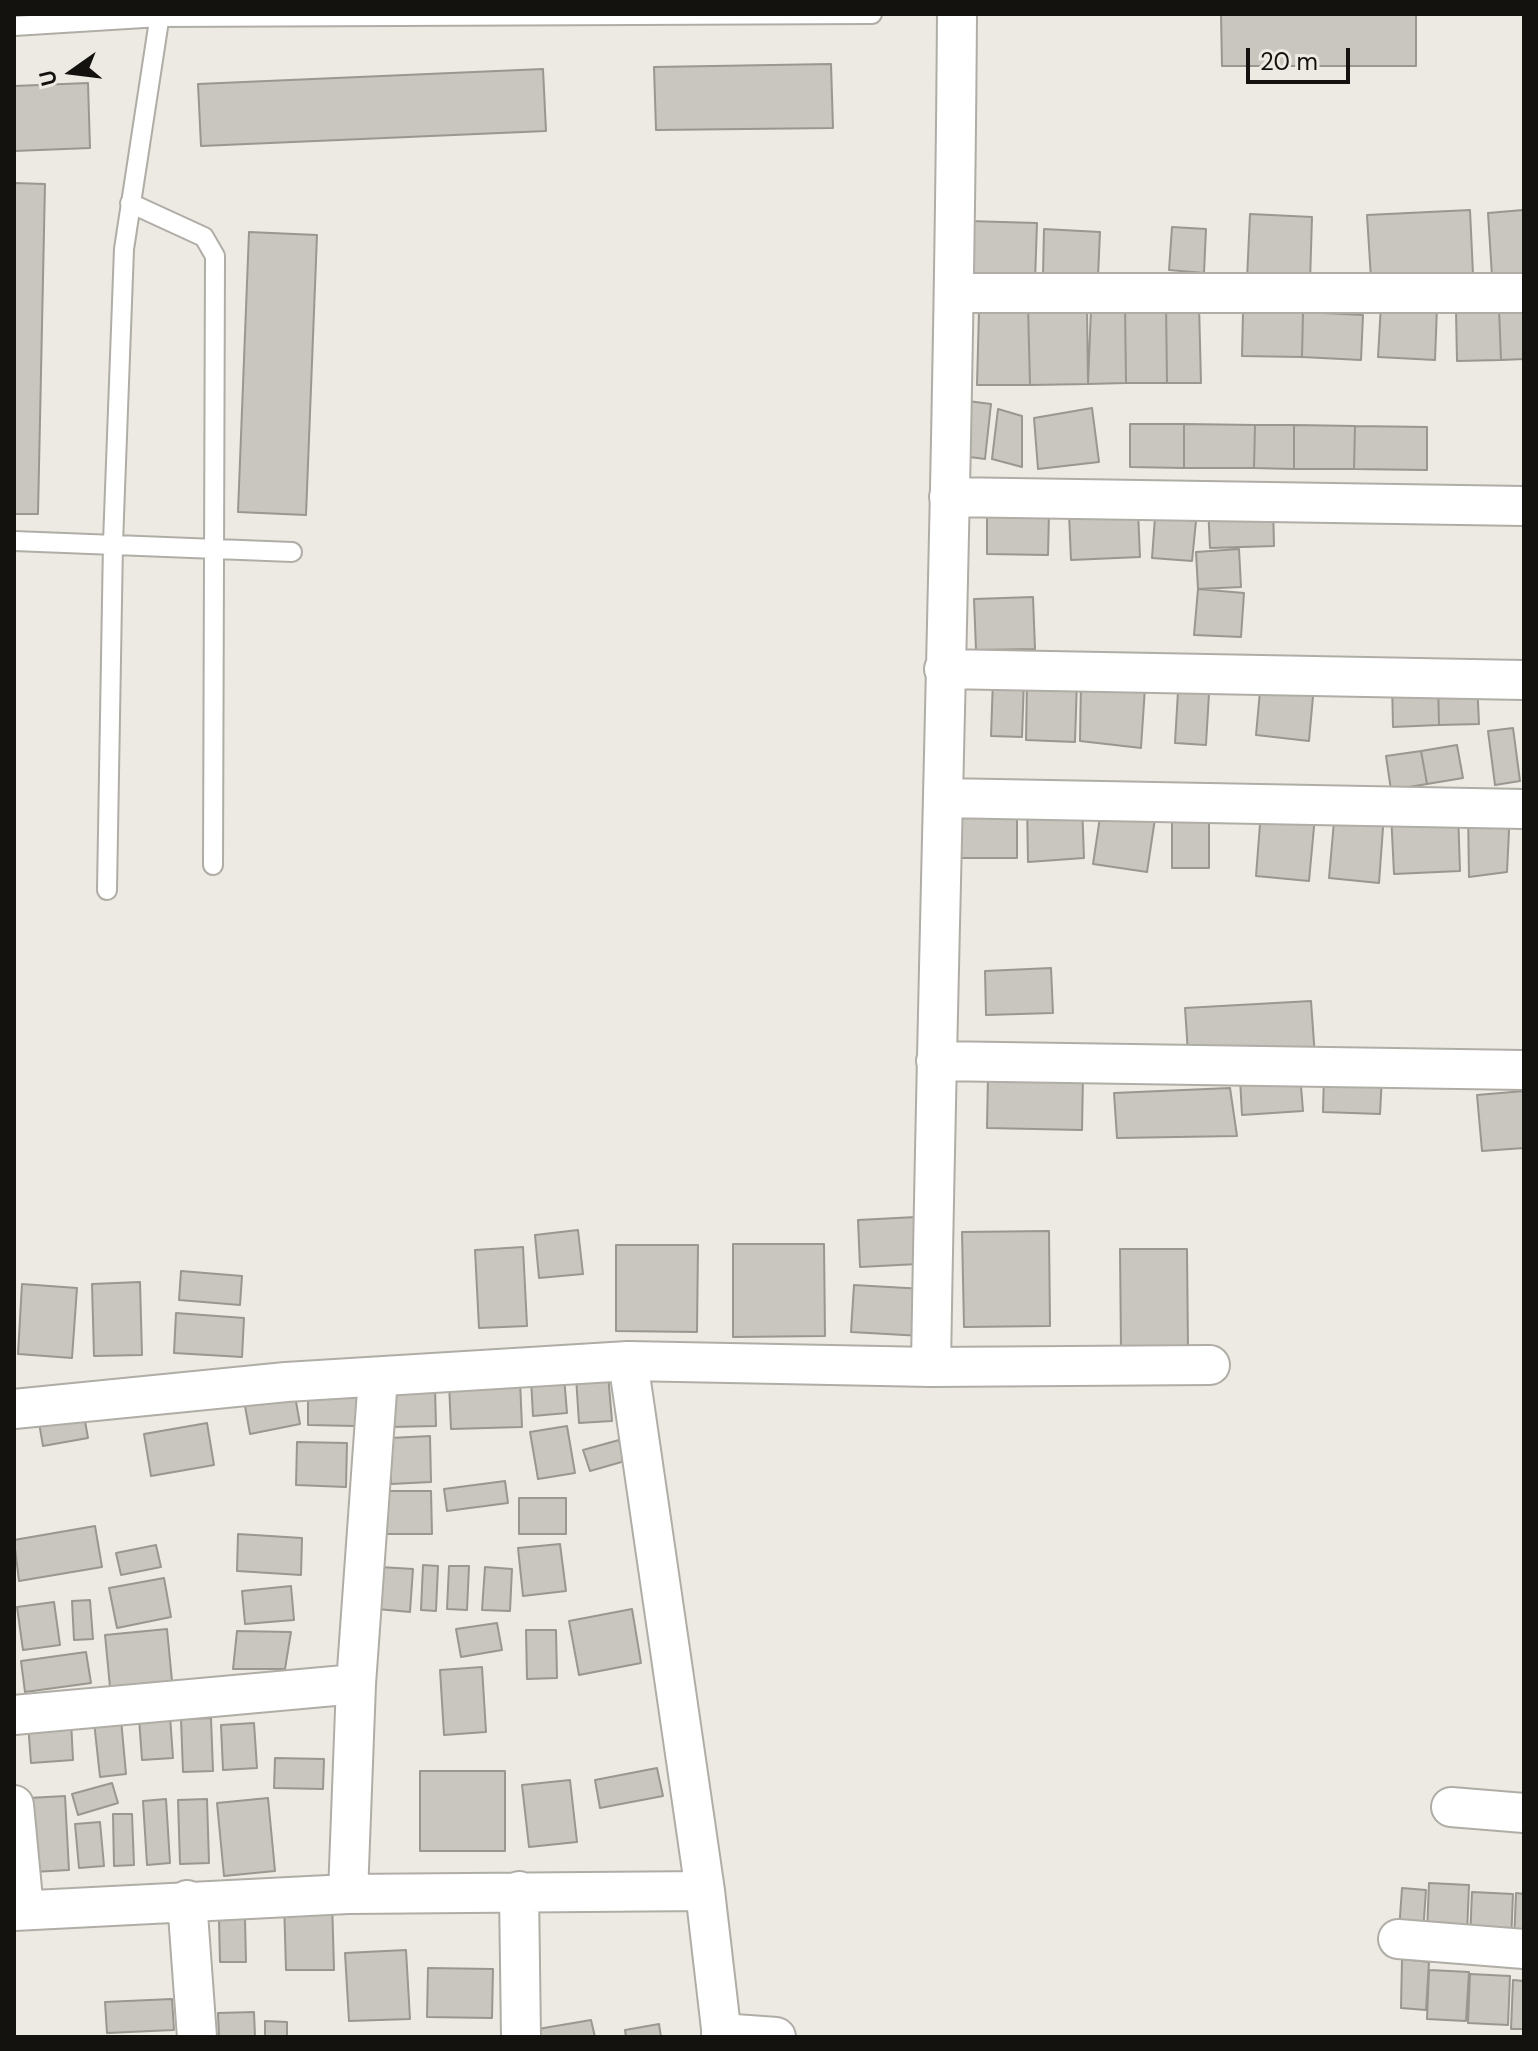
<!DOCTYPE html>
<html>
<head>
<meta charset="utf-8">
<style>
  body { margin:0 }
  #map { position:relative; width:1538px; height:2051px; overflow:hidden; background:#eceae2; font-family:"DM Sans",sans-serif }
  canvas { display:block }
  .frame { position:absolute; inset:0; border:16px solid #13120f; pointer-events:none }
  .north { position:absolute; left:32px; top:32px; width:80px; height:80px; -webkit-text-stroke:6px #eceae2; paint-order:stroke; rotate:256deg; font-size:22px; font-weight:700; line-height:32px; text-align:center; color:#13120f }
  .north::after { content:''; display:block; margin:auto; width:28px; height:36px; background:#13120f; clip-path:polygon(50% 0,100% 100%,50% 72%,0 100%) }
  .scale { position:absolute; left:1246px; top:48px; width:104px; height:36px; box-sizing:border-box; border:4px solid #13120f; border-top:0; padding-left:10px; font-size:24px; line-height:28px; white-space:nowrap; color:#13120f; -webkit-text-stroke:6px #eceae2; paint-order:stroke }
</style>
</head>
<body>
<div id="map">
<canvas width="1538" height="2051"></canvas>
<div class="frame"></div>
<div class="north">U</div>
<div class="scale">20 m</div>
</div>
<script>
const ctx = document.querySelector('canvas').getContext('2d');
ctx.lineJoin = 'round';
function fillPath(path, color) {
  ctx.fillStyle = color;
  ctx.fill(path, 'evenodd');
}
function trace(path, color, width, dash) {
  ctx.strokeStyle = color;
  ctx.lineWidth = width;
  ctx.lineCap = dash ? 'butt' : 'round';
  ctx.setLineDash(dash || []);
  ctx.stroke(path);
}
const building = new Path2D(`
  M1221 14H1416V66H1222Z
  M831 64 833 128 656 130 654 67Z
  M543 69 546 131 201 146 198 84Z
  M88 83 90 148 14 151V86Z
  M14 183 45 184 38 514H14Z
  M1470 210 1473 274 1371 279 1367 215Z
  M1523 210 1524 274 1492 276 1488 213Z
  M1250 214 1312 217 1310 282 1247 279Z
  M968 221 1037 223 1035 281 967 279Z
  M1172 227 1206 229 1204 273 1169 270Z
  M1044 229 1100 232 1098 277 1043 275Z
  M249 232 317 235 306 515 238 512Z
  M1166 304H1199L1201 383H1167Z
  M1166 304 1167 383H1126L1125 305Z
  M1381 304 1437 307 1435 360 1378 357Z
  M1125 305 1126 383 1088 384 1091 309Z
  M1028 306H1087L1088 384 1030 385Z
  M1028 306 1030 385H977L979 311Z
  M1499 309H1524V359L1501 360Z
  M1499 309 1501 360 1457 361 1456 311Z
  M1243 311 1303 312 1302 357 1242 356Z
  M1303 312 1363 315 1361 360 1302 357Z
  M960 400 991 404 985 459 954 455Z
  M1092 408 1099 462 1038 469 1034 418Z
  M998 409 1022 416V467L992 459Z
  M1130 424H1184V468L1130 467Z
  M1184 424 1255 425 1254 468H1184Z
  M1255 425H1294V469L1254 468Z
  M1294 425 1355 426 1354 469H1294Z
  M1355 426 1427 427V470L1354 469Z
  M1273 504 1274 546 1210 548 1208 506Z
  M1138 511 1140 557 1071 560 1069 514Z
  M987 512 1049 513 1048 555 987 554Z
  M1155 517 1196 521 1192 561 1152 558Z
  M1239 549 1241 587 1198 589 1196 552Z
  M1198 589 1244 593 1241 637 1194 635Z
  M1033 597 1035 649 976 650 974 599Z
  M993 679 1024 680 1022 737 991 736Z
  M1027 679 1077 680 1075 742 1026 740Z
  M1081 679 1145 687 1141 748 1080 741Z
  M1261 680 1314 685 1309 741 1256 735Z
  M1477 680 1479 724 1439 725 1438 681Z
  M1438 681 1439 725 1393 727 1392 682Z
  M1178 691 1209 693 1206 745 1175 743Z
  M1513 728 1520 781 1495 785 1488 731Z
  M1457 745 1463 778 1427 784 1421 751Z
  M1421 751 1427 784 1391 790 1386 756Z
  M1027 803 1082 804 1084 858 1028 862Z
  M1102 804 1156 812 1147 872 1093 864Z
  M954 805H1017V858H954Z
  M1172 808H1209V868H1172Z
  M1335 810 1384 814 1379 883 1329 878Z
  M1468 810 1505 815 1509 831 1507 872 1469 877Z
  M1261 811 1315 816 1309 881 1256 876Z
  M1458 811 1460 871 1394 874 1391 813Z
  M1051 968 1053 1013 986 1015 985 971Z
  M1311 1001 1315 1057 1188 1053 1185 1008Z
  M988 1074 1083 1075 1082 1130 987 1128Z
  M1300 1074 1303 1111 1242 1115 1240 1079Z
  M1324 1074 1382 1076 1380 1114 1323 1112Z
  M1230 1088 1237 1136 1117 1138 1114 1093Z
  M1524 1091V1148L1482 1151 1477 1095Z
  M916 1217 918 1264 860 1267 858 1220Z
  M578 1230 583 1274 539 1278 535 1235Z
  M1049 1231 1050 1326 964 1327 962 1232Z
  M733 1244H824L825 1336 733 1337Z
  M616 1245H698L697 1332 616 1331Z
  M523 1247 527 1326 479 1328 475 1250Z
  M1120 1249H1187L1188 1351H1121Z
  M181 1271 242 1276 240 1305 179 1300Z
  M140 1282 142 1355 94 1356 92 1284Z
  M22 1284 77 1288 72 1358 18 1354Z
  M854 1285 924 1289 922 1336 851 1332Z
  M176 1313 244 1318 242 1357 174 1353Z
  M608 1374 612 1421 579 1423 576 1377Z
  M564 1376 567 1413 533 1416 531 1379Z
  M520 1381 522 1427 451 1429 449 1383Z
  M308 1388 357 1389 356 1426 308 1425Z
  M389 1388H435L436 1426 390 1427Z
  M295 1396 300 1424 250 1434 245 1406Z
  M83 1410 88 1438 43 1446 38 1417Z
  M207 1423 214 1465 151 1476 144 1434Z
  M567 1426 575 1473 538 1479 530 1432Z
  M430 1436 431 1482 391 1484 390 1438Z
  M619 1440 625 1461 590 1471 583 1450Z
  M297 1442 347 1443 346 1487 296 1485Z
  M505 1481 508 1503 447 1511 444 1489Z
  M386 1491H431L432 1534H387Z
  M519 1498H566V1534H519Z
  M95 1526 102 1567 19 1581 14 1540Z
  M238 1534 302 1538 301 1575 237 1571Z
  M560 1544 566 1591 523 1596 518 1548Z
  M156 1545 161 1567 121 1575 116 1553Z
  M423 1565 438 1566 436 1611 421 1610Z
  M449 1566H469L467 1610 447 1609Z
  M380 1567 413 1569 410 1612 377 1609Z
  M485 1567 512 1569 510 1611 482 1610Z
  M164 1578 171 1617 117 1628 109 1588Z
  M291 1586 294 1620 245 1624 242 1591Z
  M90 1600 93 1639 74 1640 72 1601Z
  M54 1602 60 1645 23 1650 17 1607Z
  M632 1609 641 1663 579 1675 569 1621Z
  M497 1623 502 1650 461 1657 456 1629Z
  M167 1629 172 1681 110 1687 105 1635Z
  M526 1630H556L557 1678 527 1679Z
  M237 1631 291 1632 285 1669H233Z
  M86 1652 91 1683 25 1692 21 1661Z
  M482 1667 486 1732 444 1735 440 1670Z
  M170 1716 173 1758 142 1760 139 1718Z
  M211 1718 213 1771 183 1772 181 1719Z
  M121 1719 126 1774 100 1777 94 1722Z
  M71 1721 73 1760 31 1763 28 1723Z
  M254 1723 257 1768 223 1770 221 1725Z
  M275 1758 324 1759 323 1789 274 1788Z
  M657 1768 663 1796 600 1808 595 1780Z
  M420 1771H505V1851H420Z
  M570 1780 577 1842 529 1847 522 1785Z
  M112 1783 118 1803 78 1815 72 1794Z
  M65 1796 69 1870 33 1872 29 1798Z
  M268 1798 275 1871 224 1876 217 1803Z
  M166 1799 170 1863 147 1865 143 1801Z
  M207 1799 209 1863 180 1864 178 1800Z
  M113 1814H132L134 1865 114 1866Z
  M100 1822 104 1866 79 1868 75 1824Z
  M1429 1883 1469 1885 1467 1933 1427 1931Z
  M1402 1888 1426 1890 1423 1933 1399 1931Z
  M1472 1892 1513 1894 1511 1942 1470 1940Z
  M1516 1893 1524 1894V1942H1514Z
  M332 1900 334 1970H286L284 1901Z
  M245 1918 246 1962H220L219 1919Z
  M406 1950 410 2019 349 2021 345 1953Z
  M1402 1959 1429 1962 1426 2010 1401 2008Z
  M428 1968 493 1969 492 2018 427 2017Z
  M1429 1970 1469 1972 1466 2021 1427 2019Z
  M1470 1974 1510 1976 1508 2025 1468 2023Z
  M1513 1980 1524 1981V2029H1511Z
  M172 1999 174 2030 107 2033 105 2002Z
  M254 2012 255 2037H219L218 2013Z
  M591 2020 595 2037H540L538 2029Z
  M265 2021 287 2022V2037H265Z
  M659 2024 661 2037H626L625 2030Z`);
fillPath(building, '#c8c6be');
trace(building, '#99978f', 2);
const service = new Path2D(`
  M14 26 160 17 872 14
  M130 203 204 237 215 256 213 865
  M14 541 292 552
  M107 890 113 543 124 249 160 14`);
const minor = new Path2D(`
  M955 293H1524
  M949 497 1524 506
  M944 669 1524 680
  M944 798 1524 809
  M936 1061 1524 1070
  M628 1361 705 1891 722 2037
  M931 1367C938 916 954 465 957 14
  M14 1409 286 1382 628 1361 931 1367 1210 1365
  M14 1715 356 1684
  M14 1805 24 1910
  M1451 1807 1524 1813
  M519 1891 521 2037
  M348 1894 356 1684 378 1377
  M187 1900 197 2037
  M14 1911 348 1894 705 1891
  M1398 1939 1524 1949
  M721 2033 776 2037`);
trace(service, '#afada6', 22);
trace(minor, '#afada6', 42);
trace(service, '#fff', 18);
trace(minor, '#fff', 38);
</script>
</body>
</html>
